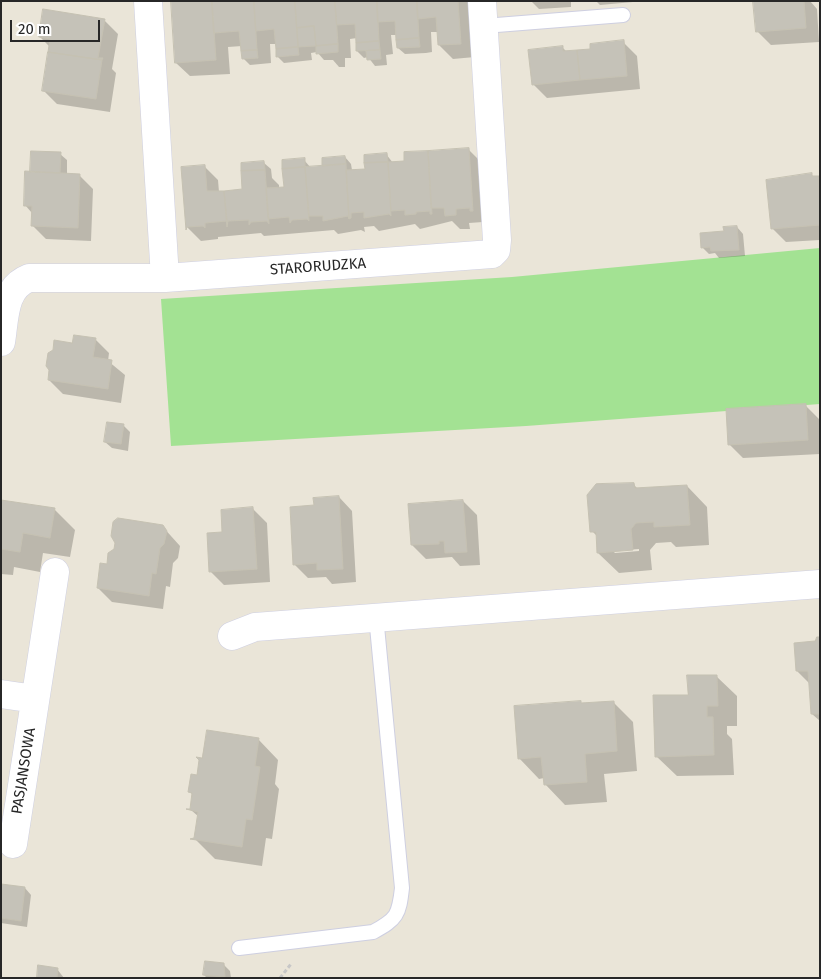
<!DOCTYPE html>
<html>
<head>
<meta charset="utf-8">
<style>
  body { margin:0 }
  #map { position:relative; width:821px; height:979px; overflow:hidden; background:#eae5d8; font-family:"Fira Sans",sans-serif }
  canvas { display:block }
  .frame { position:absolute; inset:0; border:2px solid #272727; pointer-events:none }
  .scale { position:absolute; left:10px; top:20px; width:90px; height:22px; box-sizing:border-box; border:2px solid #272727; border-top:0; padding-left:6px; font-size:15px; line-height:18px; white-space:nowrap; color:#272727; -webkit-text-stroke:4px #fff; paint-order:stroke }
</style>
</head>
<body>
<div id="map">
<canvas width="821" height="979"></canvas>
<div class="frame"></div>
<div class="scale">20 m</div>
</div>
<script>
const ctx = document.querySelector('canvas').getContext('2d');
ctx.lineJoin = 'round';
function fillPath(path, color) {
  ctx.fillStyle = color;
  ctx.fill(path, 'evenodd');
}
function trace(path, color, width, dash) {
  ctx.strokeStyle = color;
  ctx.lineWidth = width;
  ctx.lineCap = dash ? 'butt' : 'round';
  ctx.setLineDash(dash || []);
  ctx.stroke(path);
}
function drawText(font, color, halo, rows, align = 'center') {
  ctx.font = font + ' "Fira Sans",sans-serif';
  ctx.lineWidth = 4;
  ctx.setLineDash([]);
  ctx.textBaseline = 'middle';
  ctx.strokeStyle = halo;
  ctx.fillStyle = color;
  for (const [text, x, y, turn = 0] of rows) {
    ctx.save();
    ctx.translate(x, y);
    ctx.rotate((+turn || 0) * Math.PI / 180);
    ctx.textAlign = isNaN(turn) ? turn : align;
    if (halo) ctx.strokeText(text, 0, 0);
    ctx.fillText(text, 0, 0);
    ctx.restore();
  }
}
fillPath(new Path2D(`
  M820 248V404L526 426 171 446 161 299 512 277Z`), '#a3e293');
fillPath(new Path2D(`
  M227 1H471L475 57 453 59 439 45 438 32H431L432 52 426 53 405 54 398 48 397 35H391L393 54 386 55 387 65 375 66 368 57 364 58 357 51V38L350 39 351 58H345V67H339L333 60H324L317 52 311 53 312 60 284 63 277 56V44H270L271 63 250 65 243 58 242 46 228 47 230 74 190 76 176 63Z
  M531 1H578L571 2V7L539 9Z
  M596 1H633V2L600 5Z
  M755 1H810L817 9 819 42 771 45 757 31Z
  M104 20 118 34 112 69 116 73 110 112 57 104 43 90 50 47 40 37Z
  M623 42 637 56 640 89 547 98 533 84 562 47 567 52 591 50Z
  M468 149 482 163 483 222 469 223 470 229H460L452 221 420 229 415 224 379 231 374 226 364 227 365 232 361 230 338 234 334 230 264 236 261 233 218 237V239L201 241 187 227 204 166 218 180 219 192 244 191 264 163 271 169 272 178 279 185V188H285L304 160 311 168 324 167 345 157 351 164 352 170H366L386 154 393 163Z
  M60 154 67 160V174L79 175 93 189 91 241 46 239 32 225V213L25 205 34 173Z
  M811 175 820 179V240L786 242 772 228Z
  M737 227 743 234 745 256 719 258 715 253 709 254 702 247Z
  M95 339 109 353 108 361 125 375 121 403 63 394 49 380 73 344Z
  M805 405 819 419 820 454 743 458 729 444Z
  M123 425 130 432 128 451 112 448 105 442Z
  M633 484 638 489 687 486 707 507 709 545 676 547 671 542 656 543 650 550 652 570 619 573 598 553V537L592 531ZM639 549V551L615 553 613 551Z
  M339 497 352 511 356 582 332 584 326 577 308 578 294 564 315 506Z
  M1 501 54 509 75 530 70 557 43 553 40 572 14 567 13 575 1 574Z
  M463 501 477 515 480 565 460 566 452 557 426 559 412 545Z
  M253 509 267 523 270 582 224 585 210 571Z
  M162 526 180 546 178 558 173 563 170 587 166 586 163 609 112 602 98 588 108 565Z
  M820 638V721L812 714 810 684 797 671Z
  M716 676 737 696V726H727V734L732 739 734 775 677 776 656 756 689 696Z
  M613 702 633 722 637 771 604 774 607 802 565 805 545 784 544 778 539 779 519 758Z
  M258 739 278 760 275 784 279 789 272 839 266 838 262 866 215 859 195 839 199 817 191 810 193 795 190 792 203 760Z
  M1 885 25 888 31 895 27 927 1 923Z
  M223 964 230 971 231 978H207L204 975Z
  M57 969 64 978H38Z`), '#0003');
const building = new Path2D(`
  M171 1H212L216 60 175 63Z
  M212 1H254L257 50 241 51 239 31 214 33Z
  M254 1H295L298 47 276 49 274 29 256 31Z
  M295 1H335L338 44 316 46 314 26 297 28Z
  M335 1H377L379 41 356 43 355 24 337 25Z
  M377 1H417L419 38 396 40 395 21 378 22Z
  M417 1H458L461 44 438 45 436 17 418 19Z
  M753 1H804L806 28 756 32Z
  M43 9 105 19 98 58H103L102 60 48 52 50 39 39 37Z
  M314 26 316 46 298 47 297 28Z
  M419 38 420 47 397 48 396 40Z
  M624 40 627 76 580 80 577 50 590 49V44Z
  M379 41 380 50 356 51V43Z
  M338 44V52L316 54V46Z
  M563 46V51L577 50 580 80 532 85 528 50Z
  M298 47 299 55 276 57V49Z
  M257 50 258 58 242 59 241 51Z
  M380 50 381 59 367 60 366 51Z
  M48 52 102 60 96 99 42 91Z
  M469 148 473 211H470V208L456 209V215L445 216 444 208H431L428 151Z
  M31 151 61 152 60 173 30 172Z
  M428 151 432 214H430V211L416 212V214L405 215V210L391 211 388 162 404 161V152Z
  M387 153 388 162 364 163V155Z
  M345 156 346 164 322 166V158Z
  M305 158V167L282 169V160Z
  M264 161 265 170 241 171V163Z
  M388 162 391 216 389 214 364 218V212L351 213V218L349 219 346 170 365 169 364 163Z
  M346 164 349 219 348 216 323 221V216H309L305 167Z
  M205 165 207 191H224L227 221 205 223V228L203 226 187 227 186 230 181 167Z
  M305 167 309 221 307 219 292 220 290 223 289 217 268 219 266 188 284 187 282 169Z
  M265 170 269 224 267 221 251 222 249 225V220L228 221 227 227 224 191 242 189 241 171Z
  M25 171 80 174 78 228 31 226 32 206H24Z
  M812 173V176H819L820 225 771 229 766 180Z
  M737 226 739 250 711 251 710 247 701 248 700 233 724 231 723 227Z
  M74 335 96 338 93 357 112 360 108 389 48 380 49 370 46 366 48 353 53 350 54 340 72 343Z
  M806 404 808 440 728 445 726 409Z
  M107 422 124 424 121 444 104 442Z
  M634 483 635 488 687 485 690 525 654 527V522L636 523 631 529 633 550 597 553 596 532H590L587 495 596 484Z
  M339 496 343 569 317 570V563L293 565 290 507 314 505 313 498Z
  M1 500 55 508 50 538 23 533 20 552 1 549Z
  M463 500 467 552 445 553 444 541H439V544L411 545 408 504Z
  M253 507 257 569 209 572 207 533 222 532 221 510Z
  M118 518 163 525 167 531 164 544 160 548 156 574 152 573 149 596 97 588 100 563 107 564 108 553 114 549 115 543 111 536 113 522Z
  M817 637H820V714H811L808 671H796L794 643 815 641Z
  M687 675H717L718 706H707V717H713L714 755 655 757 653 695H688Z
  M581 701V703L614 701 617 751 585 754 587 782 544 785 541 757 518 759 514 706Z
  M207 730 259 738 255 766 260 767 252 820 246 819 242 847 190 839 194 838 198 812 186 809H190L192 793 188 792 191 774 197 775 199 760 196 757 202 758Z
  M1 884 25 887 21 921 1 918Z
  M205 961 224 963 225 977 203 975Z
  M38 965 58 968 57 978H37Z`);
fillPath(building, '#c5c2b8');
trace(building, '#c5c1b2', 1);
const service = new Path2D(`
  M484 26 623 15
  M239 948 373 932C397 919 399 915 402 888L376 616`);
const minor = new Path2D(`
  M148 1 165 278 492 254 496 250 497 240 482 1
  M1 342C5 318 3 288 29 278H165
  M232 636 255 627 820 584
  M1 694 35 699
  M13 844 55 572`);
trace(service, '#cecfe1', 16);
trace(minor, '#cecfe1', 29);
trace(new Path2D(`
  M280 978 291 964`), '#c7c7c7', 3, [4, 2.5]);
trace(service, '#fff', 14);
trace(minor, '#fff', 28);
drawText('15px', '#272727', '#fff', [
  ["STARORUDZKA",318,267,-4],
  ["PASJANSOWA",24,771,-81]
]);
</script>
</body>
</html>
